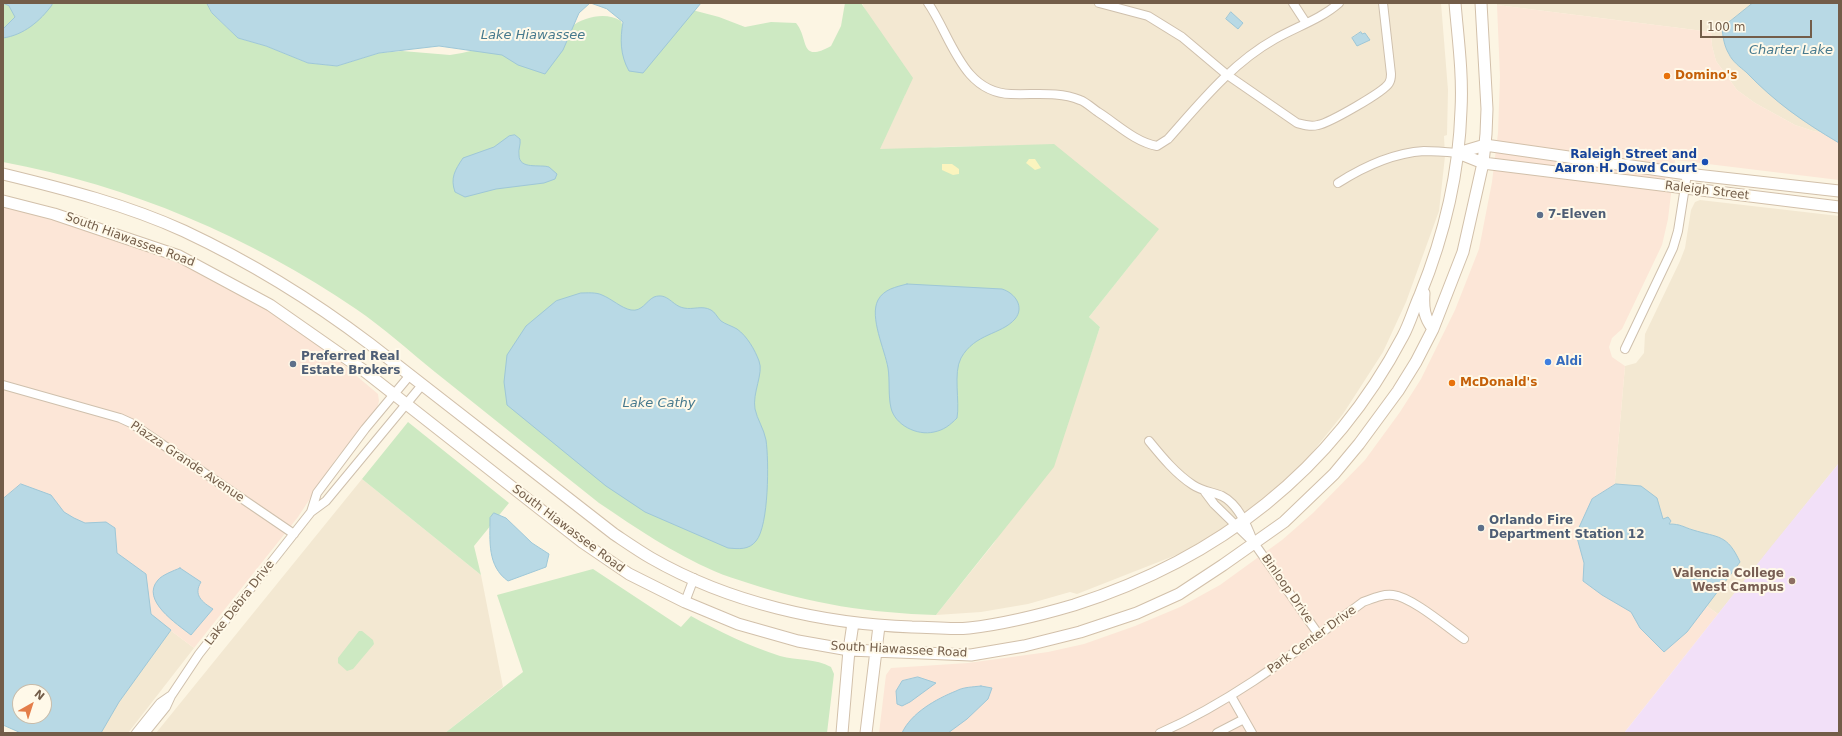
<!DOCTYPE html>
<html>
<head>
<meta charset="utf-8">
<style>
  body { margin:0 }
  #map { position:relative; width:1842px; height:736px; overflow:hidden; background:#fcf5e3; font-family:"DejaVu Sans",sans-serif }
  canvas { display:block }
  .frame { position:absolute; inset:0; border:4px solid #735d49; pointer-events:none }
  .north { position:absolute; left:12px; top:684px; width:40px; height:40px; box-sizing:border-box; background:#fff9e9; border:1px solid #c7bba9; border-radius:50%; rotate:39deg; font-size:11px; font-weight:700; line-height:16px; text-align:center; color:#735d49 }
  .north::after { content:''; display:block; margin:auto; width:14px; height:18px; background:#e47e4a; clip-path:polygon(50% 0,100% 100%,50% 72%,0 100%) }
  .scale { position:absolute; left:1700px; top:20px; width:112px; height:18px; box-sizing:border-box; border:2px solid #735d49; border-top:0; padding-left:5px; font-size:12px; line-height:14px; white-space:nowrap; color:#735d49; -webkit-text-stroke:3px #fff9e9; paint-order:stroke }
</style>
</head>
<body>
<div id="map">
<canvas width="1842" height="736"></canvas>
<div class="frame"></div>
<div class="north">N</div>
<div class="scale">100 m</div>
</div>
<script>
const ctx = document.querySelector('canvas').getContext('2d');
ctx.lineJoin = 'round';
function fillPath(path, color) {
  ctx.fillStyle = color;
  ctx.fill(path, 'evenodd');
}
function trace(path, color, width, dash) {
  ctx.strokeStyle = color;
  ctx.lineWidth = width;
  ctx.lineCap = dash ? 'butt' : 'round';
  ctx.setLineDash(dash || []);
  ctx.stroke(path);
}
function drawText(font, color, halo, rows, align = 'center') {
  ctx.font = font + ' "DejaVu Sans",sans-serif';
  ctx.lineWidth = 4;
  ctx.setLineDash([]);
  ctx.textBaseline = 'middle';
  ctx.strokeStyle = halo;
  ctx.fillStyle = color;
  for (const [text, x, y, turn = 0] of rows) {
    ctx.save();
    ctx.translate(x, y);
    ctx.rotate((+turn || 0) * Math.PI / 180);
    ctx.textAlign = isNaN(turn) ? turn : align;
    if (halo) ctx.strokeText(text, 0, 0);
    ctx.fillText(text, 0, 0);
    ctx.restore();
  }
}
fillPath(new Path2D(`
  M862 3H1441L1448 90 1447 135 1444 136 1445 156 1439 211 1406 302 1383 352 1343 414 1279 494 1184 552 1077 594 1070 592 1028 604 981 612 936 615 994 543 1076 397 1100 327 1089 317 1135 259 1057 147 1044 145 935 147 907 153 877 150 886 134 905 95Z
  M1497 3H1839V136L1813 131 1795 125 1755 103 1737 90 1716 61 1712 46 1711 32 1497 5Z
  M1700 200 1839 216V463L1718 614 1610 537 1625 366 1636 363 1644 353 1645 334 1680 261 1685 248 1691 210 1695 202Z
  M362 479 481 575 503 687 445 733H156Z
  M170 630 194 648 128 733H92Z`), '#f3e8d2');
fillPath(new Path2D(`
  M1497 5 1711 32 1712 46 1716 61 1737 90 1755 103 1795 125 1813 131 1839 136V180L1675 160 1668 219 1662 245 1622 329 1612 338 1609 347 1612 357 1625 366 1610 537 1718 614 1624 733H879L886 675 891 668 968 663 1048 652 1084 644 1135 626 1180 607 1220 585 1282 540 1313 513 1365 460 1400 412 1421 379 1455 310 1479 249 1492 182 1498 133 1500 77Z
  M3 205 35 213 174 260 200 272 262 305 307 334 378 394 379 401 377 409 336 459 298 517 194 648 170 630 3 553Z`), '#fce6d7');
fillPath(new Path2D(`
  M1839 463V733H1624L1770 548Z`), '#f2e0f8');
fillPath(new Path2D(`
  M3 3H207L212 13 238 38 266 46 308 63 337 66 379 53 402 51 450 55 462 53 571 27C585 16 607 12 621 21L624 31 681 7 719 17 745 27 771 22 796 23C809 38 799 64 831 46L841 26 845 3H861L913 78 880 149 1054 144 1159 229 1089 317 1100 327 1054 467 936 615C870 613 811 604 748 583 737 579 725 576 714 571 673 553 636 528 599 503 544 459 490 416 435 372 409 351 384 328 356 309 251 237 128 185 3 162Z
  M408 422 509 503 474 546 481 575 362 479Z
  M593 569 681 627 691 616C720 632 749 646 780 656 797 661 816 658 831 667L834 674 827 733H445L523 672 497 595Z
  M359 631H362L373 640 374 644 353 669 347 671 338 663V658Z`), '#cde9c2');
fillPath(new Path2D(`
  M1029 159H1035L1041 168 1035 170 1026 163Z
  M942 164H952L959 169V174L953 175 942 170Z`), '#fbf4be');
const water = new Path2D(`
  M3 3H52V5C40 21 24 35 3 38V29L15 17 9 6Z
  M207 3H590L579 13 563 50 545 74 518 65 502 55 439 46 379 53 337 66 308 63 266 46 238 38 212 13Z
  M591 3H701L643 73 629 71C620 55 620 39 623 22L607 9Z
  M1753 3H1839V143C1802 121 1776 103 1746 72 1740 67 1732 61 1729 54 1724 46 1723 37 1722 28Z
  M1231 12 1243 23 1238 29 1226 19Z
  M1361 32 1362 34 1365 33 1370 40 1357 46 1352 38Z
  M515 135 520 139C521 145 518 149 519 155 519 170 540 164 549 167L557 174 555 179 544 183 496 189 465 197 455 192C450 178 455 170 463 158L494 147 509 136Z
  M907 284 1002 289C1015 293 1025 307 1015 319 1001 335 975 333 961 358 953 373 960 401 957 418 950 425 944 430 934 432 917 436 895 425 891 408 888 395 890 381 888 368 885 350 869 317 878 300 884 289 896 287 907 284Z
  M581 293C587 293 596 292 602 295 612 299 621 308 631 310 642 312 646 301 654 297 668 292 672 306 684 308 693 310 702 305 711 310 715 312 717 317 721 321 725 324 732 326 737 329 747 336 755 350 759 361 764 373 752 393 755 409 757 419 764 429 766 440 769 460 769 526 756 541 749 550 739 549 728 548L645 512 606 486 507 405 504 382 507 355 526 326 556 301Z
  M21 484 51 495 64 512 74 518 85 523 106 522 115 528 117 553 146 574 151 614 171 630 119 702 101 733H21L3 725V499ZM20 692H44V716H20Z
  M1616 484 1641 486 1657 498 1663 519 1668 517 1671 521 1669 524C1681 524 1683 527 1693 530 1719 538 1727 534 1740 562L1687 632 1664 652 1640 628 1631 612 1602 595 1583 581 1584 563 1576 534 1592 499Z
  M494 513 506 518 532 543 549 554 546 567 508 581C487 566 490 541 490 518Z
  M180 568 201 582C193 595 202 602 213 609L191 635C177 624 140 600 158 580 162 575 173 571 180 568Z
  M918 677 936 683 910 702 902 706 897 704 896 691 902 681Z
  M981 686 992 688 988 699 967 719 948 733H902C911 713 936 699 956 691 963 687 973 687 981 686Z`);
fillPath(water, '#b8d9e5');
trace(water, '#9ec7d7', 1);
const street = new Path2D(`
  M928 3C951 36 962 93 1011 94 1034 95 1058 91 1080 100 1086 102 1092 108 1098 112 1117 124 1135 142 1157 146L1168 139C1200 103 1232 63 1275 39 1296 27 1321 19 1339 3
  M1099 3 1148 16 1182 37 1226 74 1297 123C1304 125 1310 127 1318 125 1329 123 1384 92 1389 83 1391 80 1391 76 1391 74L1383 3
  M1293 3 1306 23
  M1338 183C1363 167 1394 153 1424 151 1435 151 1447 152 1458 153
  M1625 349 1673 248 1678 231 1687 174
  M3 385 120 418 131 423 294 534
  M1149 441C1162 457 1176 474 1193 485 1202 491 1212 492 1222 496 1238 504 1247 525 1253 541
  M1205 492 1214 504 1254 543 1319 635
  M311 512 317 493 365 429 410 375
  M685 602 694 578
  M1231 696 1252 733
  M136 733 160 703 170 696
  M145 733 166 707 171 696 199 654 311 512 326 501 422 385
  M1160 733C1235 700 1298 650 1363 602 1374 598 1382 594 1393 595 1412 597 1448 628 1464 639
  M1217 733 1244 719`);
const secondary = new Path2D(`
  M1458 153 1483 163 1839 207
  M1458 153 1485 145 1687 174 1839 191
  M3 174C65 189 127 205 184 231 250 262 312 300 370 344L614 534C626 542 639 551 651 558 729 603 824 624 912 627 931 627 951 630 969 628 1005 624 1040 615 1074 605 1218 559 1332 471 1403 336 1410 323 1414 308 1420 295 1444 236 1459 174 1461 110 1463 74 1458 39 1455 3
  M3 201 54 214 179 256 270 305 363 370 582 542 629 574 685 602 738 624 798 641 849 650 971 655 1024 646 1080 632 1137 613 1179 594 1223 565 1284 522 1334 474 1359 444 1398 391 1416 362 1433 329 1463 252 1483 163 1486 134 1487 109 1481 3
  M1424 293C1423 308 1424 317 1433 329
  M842 733 849 650 853 623
  M866 733 879 626`);
trace(street, '#cfc0ad', 10);
trace(secondary, '#d2c0aa', 13);
trace(street, '#fff', 8);
trace(secondary, '#fff', 11);
for (const [x, y, r, color] of [
  [1667,76,4,"#e8710a"],
  [1705,162,4,"#1a4fb4"],
  [1540,215,4,"#5c6f8a"],
  [1548,362,4,"#3f7fe0"],
  [293,364,4,"#5c6f8a"],
  [1452,383,4,"#e8710a"],
  [1481,528,4,"#5c6f8a"],
  [1792,581,4,"#8d6e63"]
]) {
  const dot = new Path2D();
  dot.arc(x, y, r, 0, 2 * Math.PI);
  ctx.fillStyle = color;
  ctx.fill(dot);
  trace(dot, '#fff9e9', 1.5);
}
drawText('bold 12px', '#c56008', '#fff9e9', [
  ["Domino's",1675,76],
  ["McDonald's",1460,383]
], 'left');
drawText('bold 12px', '#164399', '#fff9e9', [
  ["Raleigh Street and",1697,155],
  ["Aaron H. Dowd Court",1697,169]
], 'right');
drawText('12px', '#735d49', '#fff9e9', [
  ["Raleigh Street",1707,191,7],
  ["South Hiawassee Road",130,240,20],
  ["Piazza Grande Avenue",187,462,34],
  ["South Hiawassee Road",568,529,37],
  ["Binloop Drive",1287,589,55],
  ["Lake Debra Drive",240,603,-52],
  ["Park Center Drive",1312,640,-36],
  ["South Hiawassee Road",899,650,3]
]);
drawText('bold 12px', '#4e5e75', '#fff9e9', [
  ["7-Eleven",1548,215],
  ["Preferred Real",301,357],
  ["Estate Brokers",301,371],
  ["Orlando Fire",1489,521],
  ["Department Station 12",1489,535]
], 'left');
drawText('bold 12px', '#366cbe', '#fff9e9', [
  ["Aldi",1556,362]
], 'left');
drawText('bold 12px', '#785e54', '#fff9e9', [
  ["Valencia College",1784,574],
  ["West Campus",1784,588]
], 'right');
drawText('italic 13px', '#46798d', '#fff9e9', [
  ["Lake Hiawassee",533,36],
  ["Charter Lake",1791,51],
  ["Lake Cathy",659,404]
]);
</script>
</body>
</html>
